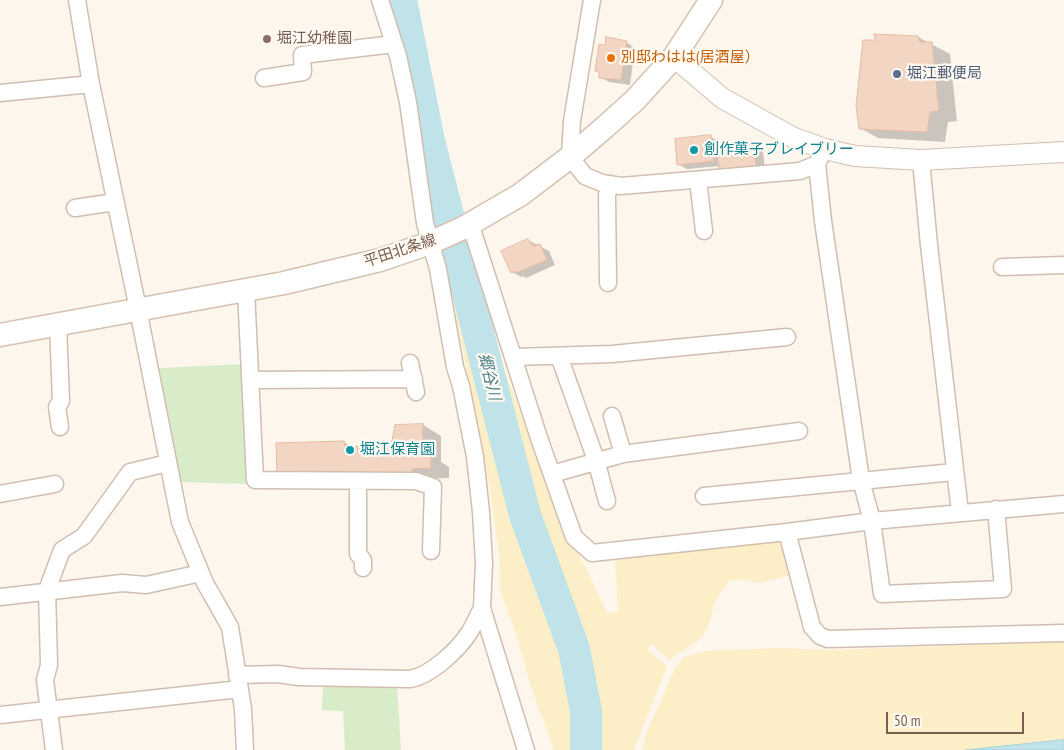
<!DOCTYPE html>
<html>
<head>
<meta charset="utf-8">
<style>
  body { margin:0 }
  #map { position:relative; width:1064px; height:750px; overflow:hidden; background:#fdf6ec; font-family:"PT Sans Narrow",sans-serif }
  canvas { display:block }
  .scale { position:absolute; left:886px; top:712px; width:138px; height:22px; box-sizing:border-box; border:2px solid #7a5c4d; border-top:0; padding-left:6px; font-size:15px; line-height:18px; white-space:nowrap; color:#7a5c4d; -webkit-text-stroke:4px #fffaf3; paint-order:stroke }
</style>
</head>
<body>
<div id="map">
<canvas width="1064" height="750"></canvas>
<div class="scale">50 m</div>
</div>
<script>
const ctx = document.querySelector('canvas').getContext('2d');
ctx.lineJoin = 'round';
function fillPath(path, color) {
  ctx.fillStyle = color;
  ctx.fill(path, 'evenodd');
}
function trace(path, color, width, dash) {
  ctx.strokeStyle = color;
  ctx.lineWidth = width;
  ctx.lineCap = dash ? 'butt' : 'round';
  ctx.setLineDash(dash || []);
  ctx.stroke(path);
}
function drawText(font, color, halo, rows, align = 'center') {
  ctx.font = font + ' "PT Sans Narrow","Noto Sans JP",sans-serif';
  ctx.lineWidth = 4.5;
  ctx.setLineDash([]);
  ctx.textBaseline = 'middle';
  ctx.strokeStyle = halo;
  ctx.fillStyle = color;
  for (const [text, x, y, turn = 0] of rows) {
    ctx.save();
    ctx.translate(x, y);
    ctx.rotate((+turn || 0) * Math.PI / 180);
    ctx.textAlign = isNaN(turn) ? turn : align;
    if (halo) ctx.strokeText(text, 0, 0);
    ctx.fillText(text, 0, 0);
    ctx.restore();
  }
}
fillPath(new Path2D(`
  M243 364 246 484 178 482 158 368Z
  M323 681 397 683 401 750H345L343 711 322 710Z`), '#d8ecc9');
fillPath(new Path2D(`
  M465 249 509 383 558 511 608 614 618 611 615 560 770 541C790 543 788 558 793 575L757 583 742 579 729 581C725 587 719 594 716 601 711 612 711 624 704 634 696 645 681 650 670 660L651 644 647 650 667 666 634 750H554L529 681 518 640 500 590 499 554 490 490 445 260Z
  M1064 642V740L966 750H642L645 737 675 668 685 657 706 651 780 648 828 650Z`), '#fcefc7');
const water = new Path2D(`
  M1064 740V750H966Z`);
fillPath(water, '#bfe3e8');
trace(water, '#a5d3da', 1);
fillPath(new Path2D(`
  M918 37 950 54 957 121 948 122 945 142 878 138 860 128Z
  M626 42 635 48 630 85 609 82 600 77 601 73 596 70 606 46Z
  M711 137 720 142 721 147 754 145 763 150 765 171 729 173 720 168V166L687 169 678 164 676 140Z
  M528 240 549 251 555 265 526 278 523 276 521 277 512 272Z
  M423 425 441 436V462L449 467V478L296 483 344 442 352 447 388 445Z`), '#0003');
trace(new Path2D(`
  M401 0 429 141 525 515 574 649 586 711V750`), '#bfe3e8', 32);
const building = new Path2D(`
  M874 34 918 36 920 42H932L939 111 930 112 927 132 859 129 856 106 863 40H875Z
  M606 37 627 41 621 80 599 78V72L595 71 599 44 605 45Z
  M711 135 714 161 677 165 675 139Z
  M755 144 756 167 719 169 716 146Z
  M528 239 533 246 540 244 547 260 516 273 515 271 511 273 501 251Z
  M423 424V454L431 455V468L412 469V474H277L276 443 344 441 345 447 388 444 392 441 395 425Z`);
fillPath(building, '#f3d5c3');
trace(building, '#e6bba3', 1);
const minor = new Path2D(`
  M77 0 91 84 138 309 180 522 205 583 230 627 243 709 245 750
  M380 0 398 56 408 102 425 223 438 269 455 367 461 386 475 457 481 512 484 563 482 608 526 750
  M592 0 572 121 570 157 585 176 602 183 621 186 800 171 817 164 821 156
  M264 78 303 72 302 55 394 44
  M0 93 91 84
  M921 160 929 245 960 512
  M817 164 823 221 861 480 872 521 882 594 1003 589 996 509
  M698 180 704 231
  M75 208 115 202
  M470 223 539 438 574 537 592 553 787 532 812 627 820 636 828 639 1064 633
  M1002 267 1064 265
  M608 283 607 195 610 184
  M246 290 255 480 416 481 433 487 431 551
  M58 324 61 401 57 407 60 427
  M559 356 596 460 607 501
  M513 357 612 354 787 337
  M410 363 416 392
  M250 380 414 379
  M612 416 623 454
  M552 474 623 454 799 431
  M358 481V554L363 560V568
  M0 494 55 484
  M704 496 954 472
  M787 532 872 521 1064 504
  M0 597 122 583 146 585 201 573
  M237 675 278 674 299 677 410 679C430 676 458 650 469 633 474 625 478 616 482 608
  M0 715 240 689
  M54 750 45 680 49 665 47 590 62 550 84 536 130 472 168 463`);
const tertiary = new Path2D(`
  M674 57 722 98 794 138 825 149 855 156 921 160 1064 152`);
const secondary = new Path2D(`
  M0 335 284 283 380 260 430 243 463 228 520 195 570 157 605 127 635 100 674 57 711 0`);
trace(minor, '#d1beb0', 19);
trace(tertiary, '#d1beb0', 22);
trace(secondary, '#d6c0b0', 25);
trace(minor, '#fff', 16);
trace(tertiary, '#fff', 20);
trace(secondary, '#fff', 22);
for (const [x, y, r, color] of [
  [267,39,5,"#8d6e63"],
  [611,58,5,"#e8710a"],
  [897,74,5,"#5c6f8a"],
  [694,150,5,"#0f9aa8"],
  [350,450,5,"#0f9aa8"]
]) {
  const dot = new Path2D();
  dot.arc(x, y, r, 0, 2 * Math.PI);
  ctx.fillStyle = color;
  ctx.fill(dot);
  trace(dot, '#fffaf3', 2);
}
drawText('15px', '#785e54', '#fffaf3', [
  ["堀江幼稚園",277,39]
], 'left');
drawText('15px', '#c56008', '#fffaf3', [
  ["別邸わはは(居酒屋）",621,58]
], 'left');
drawText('15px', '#4e5e75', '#fffaf3', [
  ["堀江郵便局",907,74]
], 'left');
drawText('15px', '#0d838f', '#fffaf3', [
  ["創作菓子ブレイブリー",704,150],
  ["堀江保育園",360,450]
], 'left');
drawText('15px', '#7a5c4d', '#fffaf3', [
  ["平田北条線",400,251,-18]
]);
drawText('italic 16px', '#437c86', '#fffaf3', [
  ["郷谷川",489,377,76]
]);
</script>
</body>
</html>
